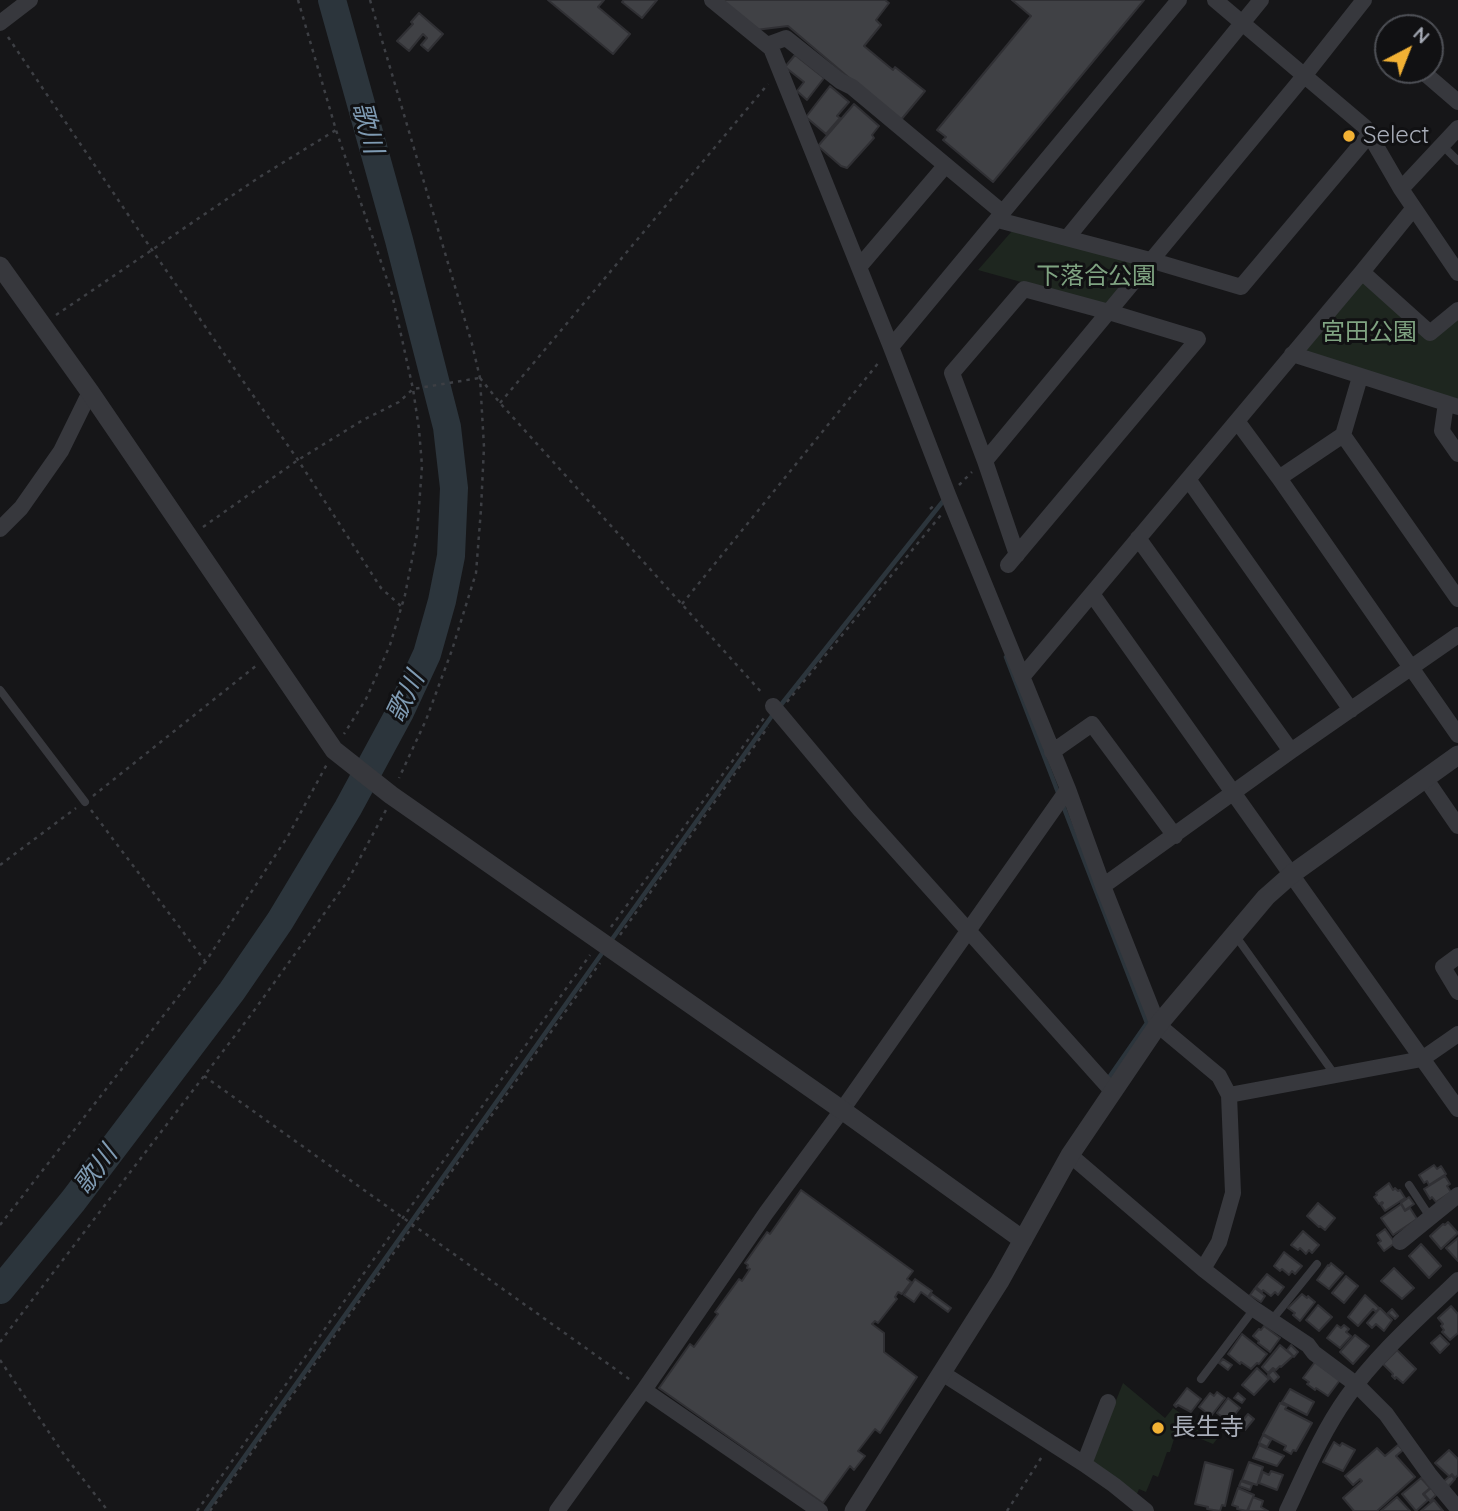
<!DOCTYPE html>
<html>
<head>
<meta charset="utf-8">
<style>
  body { margin:0 }
  #map { position:relative; width:1458px; height:1511px; overflow:hidden; background:#161618; font-family:Quicksand,sans-serif }
  canvas { display:block }
  .north { position:absolute; left:1374px; top:14px; width:70px; height:70px; box-sizing:border-box; background:#111113; border:2px solid #4d4f55; border-radius:50%; rotate:42deg; font-size:19px; font-weight:700; line-height:28px; text-align:center; color:#a8adb8 }
  .north::after { content:''; display:block; margin:auto; width:24px; height:32px; background:#f2b134; clip-path:polygon(50% 0,100% 100%,50% 72%,0 100%) }
</style>
</head>
<body>
<div id="map">
<canvas width="1458" height="1511"></canvas>
<div class="north">N</div>
</div>
<script>
const ctx = document.querySelector('canvas').getContext('2d');
ctx.lineJoin = 'round';
function fillPath(path, color) {
  ctx.fillStyle = color;
  ctx.fill(path, 'evenodd');
}
function trace(path, color, width, dash) {
  ctx.strokeStyle = color;
  ctx.lineWidth = width;
  ctx.lineCap = dash ? 'butt' : 'round';
  ctx.setLineDash(dash || []);
  ctx.stroke(path);
}
function drawText(font, color, halo, rows, align = 'center') {
  ctx.font = font + ' Quicksand,"Noto Sans JP",sans-serif';
  ctx.lineWidth = 6;
  ctx.setLineDash([]);
  ctx.textBaseline = 'middle';
  ctx.strokeStyle = halo;
  ctx.fillStyle = color;
  for (const [text, x, y, turn = 0] of rows) {
    ctx.save();
    ctx.translate(x, y);
    ctx.rotate((+turn || 0) * Math.PI / 180);
    ctx.textAlign = isNaN(turn) ? turn : align;
    if (halo) ctx.strokeText(text, 0, 0);
    ctx.fillText(text, 0, 0);
    ctx.restore();
  }
}
fillPath(new Path2D(`
  M1012 231 1140 263 1107 306 978 270Z
  M1361 279 1430 337 1458 315V399L1308 355 1306 345Z
  M1123 1383 1165 1418 1173 1408 1180 1413 1221 1434 1213 1444 1177 1429 1170 1452H1167L1158 1477 1153 1475 1146 1492 1139 1489 1136 1496 1091 1463Z`), '#1e261f');
trace(new Path2D(`
  M1006 657 1059 795
  M780 706 944 500
  M1062 803 1147 1023 1110 1076
  M610 942 774 713
  M206 1511 605 949`), '#2c353c', 4.5);
trace(new Path2D(`
  M0 1290 73 1201 232 991 280 921 348 808 400 712 427 654 442 601 451 556 454 488 447 427 399 240 332 0`), '#2c353c', 28);
const building = new Path2D(`
  M548 0H604L598 7 630 34 613 54Z
  M624 0H657L642 18 622 2Z
  M719 0H885L889 3 876 20 881 25 864 46 893 70 895 67 925 91 900 121 788 26 756 30Z
  M1012 0H1144L993 182 943 140 946 137 937 130 1031 16Z
  M419 13 443 34 428 51 421 45 427 38 423 34 409 51 397 41 413 24 411 22Z
  M795 55 824 78 807 100 797 91 804 82 785 67Z
  M830 86 849 102 837 116 840 118 826 134 806 117Z
  M854 104 879 126 872 135 874 138 847 168 841 166 818 146Z
  M1434 1165 1437 1169 1441 1166 1446 1174 1429 1185 1427 1181 1424 1183 1419 1175Z
  M1445 1176 1450 1184 1447 1186 1451 1192 1436 1202 1432 1197 1430 1199 1424 1189Z
  M1389 1183 1393 1190 1395 1188 1398 1191 1400 1190 1405 1198 1385 1211 1381 1205 1383 1203 1382 1202 1379 1204 1374 1197 1377 1195 1376 1193Z
  M801 1190 913 1271 907 1279 911 1282 902 1294 898 1292 895 1297 897 1299 878 1323 875 1321 872 1324 884 1333V1352L917 1377 880 1433 875 1429 858 1451 865 1456 854 1470 850 1466 823 1503 659 1388 690 1344 694 1347 718 1314 715 1312 739 1279 742 1281 750 1269 747 1268 748 1265 745 1263 767 1232 770 1234Z
  M1409 1197 1414 1204 1405 1210 1401 1203Z
  M1318 1203 1335 1218 1325 1230 1320 1226 1319 1227 1307 1216Z
  M1401 1204 1405 1211 1410 1208 1417 1219 1393 1235 1381 1218Z
  M1448 1222 1458 1233 1441 1249 1430 1236 1443 1224 1445 1225Z
  M1385 1229 1395 1243 1384 1251 1378 1243 1381 1241 1377 1235Z
  M1303 1231 1319 1245 1312 1253 1309 1250 1306 1254 1300 1248 1298 1250 1291 1245Z
  M1458 1238V1261L1446 1248Z
  M1421 1244 1441 1266 1429 1278 1409 1256Z
  M1284 1252 1302 1266 1295 1274 1292 1271 1289 1275 1282 1269 1280 1271 1274 1266Z
  M1331 1263 1343 1273 1329 1289 1317 1280 1328 1265 1329 1266Z
  M1394 1268 1414 1288 1402 1299 1381 1281Z
  M1267 1274 1284 1287 1278 1295 1275 1292 1271 1296 1263 1290 1262 1292 1256 1287Z
  M1346 1276 1358 1286 1344 1303 1332 1293Z
  M915 1279 932 1291 928 1297 921 1292 914 1302 904 1295Z
  M1255 1288 1265 1296 1261 1302 1250 1295Z
  M932 1294 951 1308 948 1312 929 1298Z
  M1302 1294 1307 1298 1308 1296 1315 1302 1300 1321 1293 1315 1295 1313 1288 1308Z
  M1365 1295 1379 1308 1376 1312 1373 1309 1358 1326 1348 1317Z
  M1318 1305 1332 1317 1319 1331 1306 1320Z
  M1451 1306 1458 1314V1333L1450 1340 1442 1332 1444 1330 1441 1326 1443 1324 1438 1318Z
  M1380 1308 1392 1320 1384 1331 1376 1324 1372 1328 1367 1323Z
  M1392 1309 1398 1316 1395 1319 1388 1313Z
  M1337 1325 1341 1328 1344 1325 1349 1329 1346 1332 1351 1336 1340 1348 1327 1338Z
  M1264 1326 1280 1338 1270 1352 1258 1343 1259 1341 1253 1336 1259 1329 1261 1330Z
  M1242 1334 1267 1354 1259 1364 1257 1363 1251 1369 1241 1362 1240 1364 1228 1354Z
  M1355 1335 1369 1346 1353 1364 1340 1352Z
  M1440 1335 1449 1344 1440 1353 1431 1343Z
  M1280 1345 1293 1356 1281 1367 1280 1366 1276 1370 1273 1368 1268 1373 1262 1367Z
  M1291 1345 1298 1352 1294 1357 1287 1350Z
  M1397 1350 1416 1369 1403 1383 1396 1377 1395 1379 1392 1376 1393 1374 1383 1364Z
  M1223 1359 1232 1365 1228 1370 1219 1363Z
  M1315 1362 1340 1380 1328 1396 1316 1388 1315 1390 1307 1384 1309 1382 1303 1378Z
  M1257 1368 1269 1379 1254 1395 1242 1385Z
  M1273 1370 1279 1377 1274 1382 1268 1375Z
  M1187 1388 1201 1399 1191 1412 1178 1405 1176 1407 1174 1405Z
  M1290 1389 1314 1402 1307 1415 1282 1402Z
  M1217 1392 1225 1398 1211 1416 1199 1407 1210 1393 1214 1396Z
  M1238 1393 1245 1399 1242 1403 1234 1398Z
  M1228 1398 1240 1408 1229 1422 1217 1413Z
  M1280 1403 1287 1406 1285 1409 1312 1423 1296 1451 1293 1450 1291 1454 1284 1450 1286 1446 1263 1434Z
  M1248 1414 1254 1419 1245 1430 1239 1425Z
  M1263 1435 1271 1440 1267 1447 1259 1443Z
  M1334 1442 1340 1446 1342 1443 1355 1450 1343 1471 1323 1462Z
  M1259 1445 1284 1456 1277 1466 1253 1458Z
  M1398 1445 1403 1450 1396 1456 1415 1477 1377 1511H1354L1343 1498 1362 1481 1360 1479 1353 1485 1345 1476 1377 1448 1385 1456Z
  M1449 1450 1458 1459V1475L1455 1478 1452 1474 1450 1477 1435 1463Z
  M1205 1462 1233 1470 1225 1506 1222 1505 1220 1511 1207 1509 1208 1507 1195 1504Z
  M1249 1462 1263 1467 1257 1485 1242 1480Z
  M1271 1471 1283 1475 1277 1490 1259 1483 1263 1472 1269 1475Z
  M1451 1475 1455 1479 1447 1488 1442 1483Z
  M1421 1478 1430 1488 1423 1494 1428 1500 1416 1511 1402 1494Z
  M1241 1481 1252 1485 1250 1490 1239 1486Z
  M1238 1488 1254 1495 1247 1511 1237 1509 1238 1507 1232 1505Z
  M1431 1488 1436 1495 1430 1501 1424 1494Z
  M1253 1497 1263 1501 1261 1507 1268 1511H1248Z
  M1397 1497 1410 1511H1381Z
  M1434 1500 1443 1511H1421Z`);
fillPath(building, '#404145');
trace(building, '#303034', 2);
trace(new Path2D(`
  M298 0 336 130 392 294 413 389 419 429 422 466 417 534 405 595 390 645 366 699 344 734
  M370 0 472 344 480 378 484 447 481 509 476 573 452 650 426 720 399 778
  M8 37 152 250 298 460 381 588 402 607
  M56 315 258 178 336 130
  M480 378 500 403 763 694
  M500 403 768 84
  M959 485 972 472
  M930 509 935 505
  M203 527 298 460 363 420 399 402 413 389 479 378
  M682 604 880 361
  M787 702 941 515
  M93 796 257 665
  M91 810 205 961
  M0 865 76 808
  M611 927 764 718
  M620 935 768 727
  M204 1076 632 1381
  M0 1225 206 961 288 836 327 764
  M0 1342 253 1012 347 882 386 810
  M0 1360 65 1456 108 1511
  M197 1511 402 1219 590 955
  M210 1511 600 963
  M1007 1511 1043 1455`), '#3d3f44', 2.5, [3.5, 5]);
trace(new Path2D(`
  M1442 145 1458 161
  M0 690 85 802
  M1235 935 1335 1075
  M1409 1185 1430 1217
  M1271 1321 1317 1264
  M1201 1379 1254 1309`), '#37383d', 8);
trace(new Path2D(`
  M712 0 767 45 786 38 840 81 852 87 1003 213
  M1179 0 891 347 948 495 1068 789 1103 886 1158 1025 1219 1076 1229 1095 1233 1193 1219 1242 1203 1269
  M1215 0 1365 127 1401 189 1458 273
  M0 23 30 0
  M767 45 771 48 891 347
  M1430 61 1431 60
  M1423 70 1422 71 1458 102
  M1401 189 1458 128
  M998 220 1150 260 1241 287 1369 135
  M1067 238 1261 0
  M859 267 945 166
  M1362 272 1430 333 1458 310
  M1292 354 1458 407
  M1446 403 1442 431 1458 454
  M1237 421 1279 478 1458 735
  M1343 435 1458 599
  M985 461 1304 76 1364 0
  M1279 478 1343 435 1360 377
  M1188 479 1351 710
  M0 529 21 508 61 451 90 392
  M1138 538 1291 751
  M1008 565 1198 339 1109 312 1024 289 952 373 985 461 1017 555
  M1092 594 1458 1109
  M1022 677 1362 272 1413 209
  M773 706 861 811 1112 1091
  M1052 752 1092 724 1175 836
  M1425 778 1458 826
  M1103 886 1291 751 1458 635
  M1458 956 1443 967 1458 992
  M1229 1095 1422 1059 1458 1034
  M1070 1155 1203 1269 1254 1309 1308 1345 1314 1353 1357 1385 1386 1414 1429 1474 1458 1509
  M1400 1242 1458 1195
  M942 1373 1084 1464 1114 1485 1146 1511
  M644 1390 820 1511
  M1084 1464 1108 1402
  M557 1511 644 1390 766 1213 842 1110 1068 789
  M1287 1511C1305 1473 1322 1432 1347 1397 1378 1353 1420 1317 1458 1280`), '#37383d', 16);
trace(new Path2D(`
  M0 266 90 392 334 750 391 795 842 1110 1023 1240
  M854 1511 1000 1281 1070 1155 1158 1025 1266 897 1292 874 1458 755`), '#37383d', 19);
for (const [x, y, r, color] of [
  [1349,136,7,"#f2b134"],
  [1158,1428,7,"#f2b134"]
]) {
  const dot = new Path2D();
  dot.arc(x, y, r, 0, 2 * Math.PI);
  ctx.fillStyle = color;
  ctx.fill(dot);
  trace(dot, '#111113', 2.5);
}
drawText('24px', '#a8adb8', '#111113', [
  ["Select",1363,136],
  ["長生寺",1172,1428]
], 'left');
drawText('24px', '#7fa381', '#111113', [
  ["下落合公園",1096,277],
  ["宮田公園",1369,333]
]);
drawText('italic 26px', '#7f9bb3', '#111113', [
  ["歌川",367,128,75],
  ["歌川",406,697,-64],
  ["歌川",96,1170,-53]
]);
</script>
</body>
</html>
